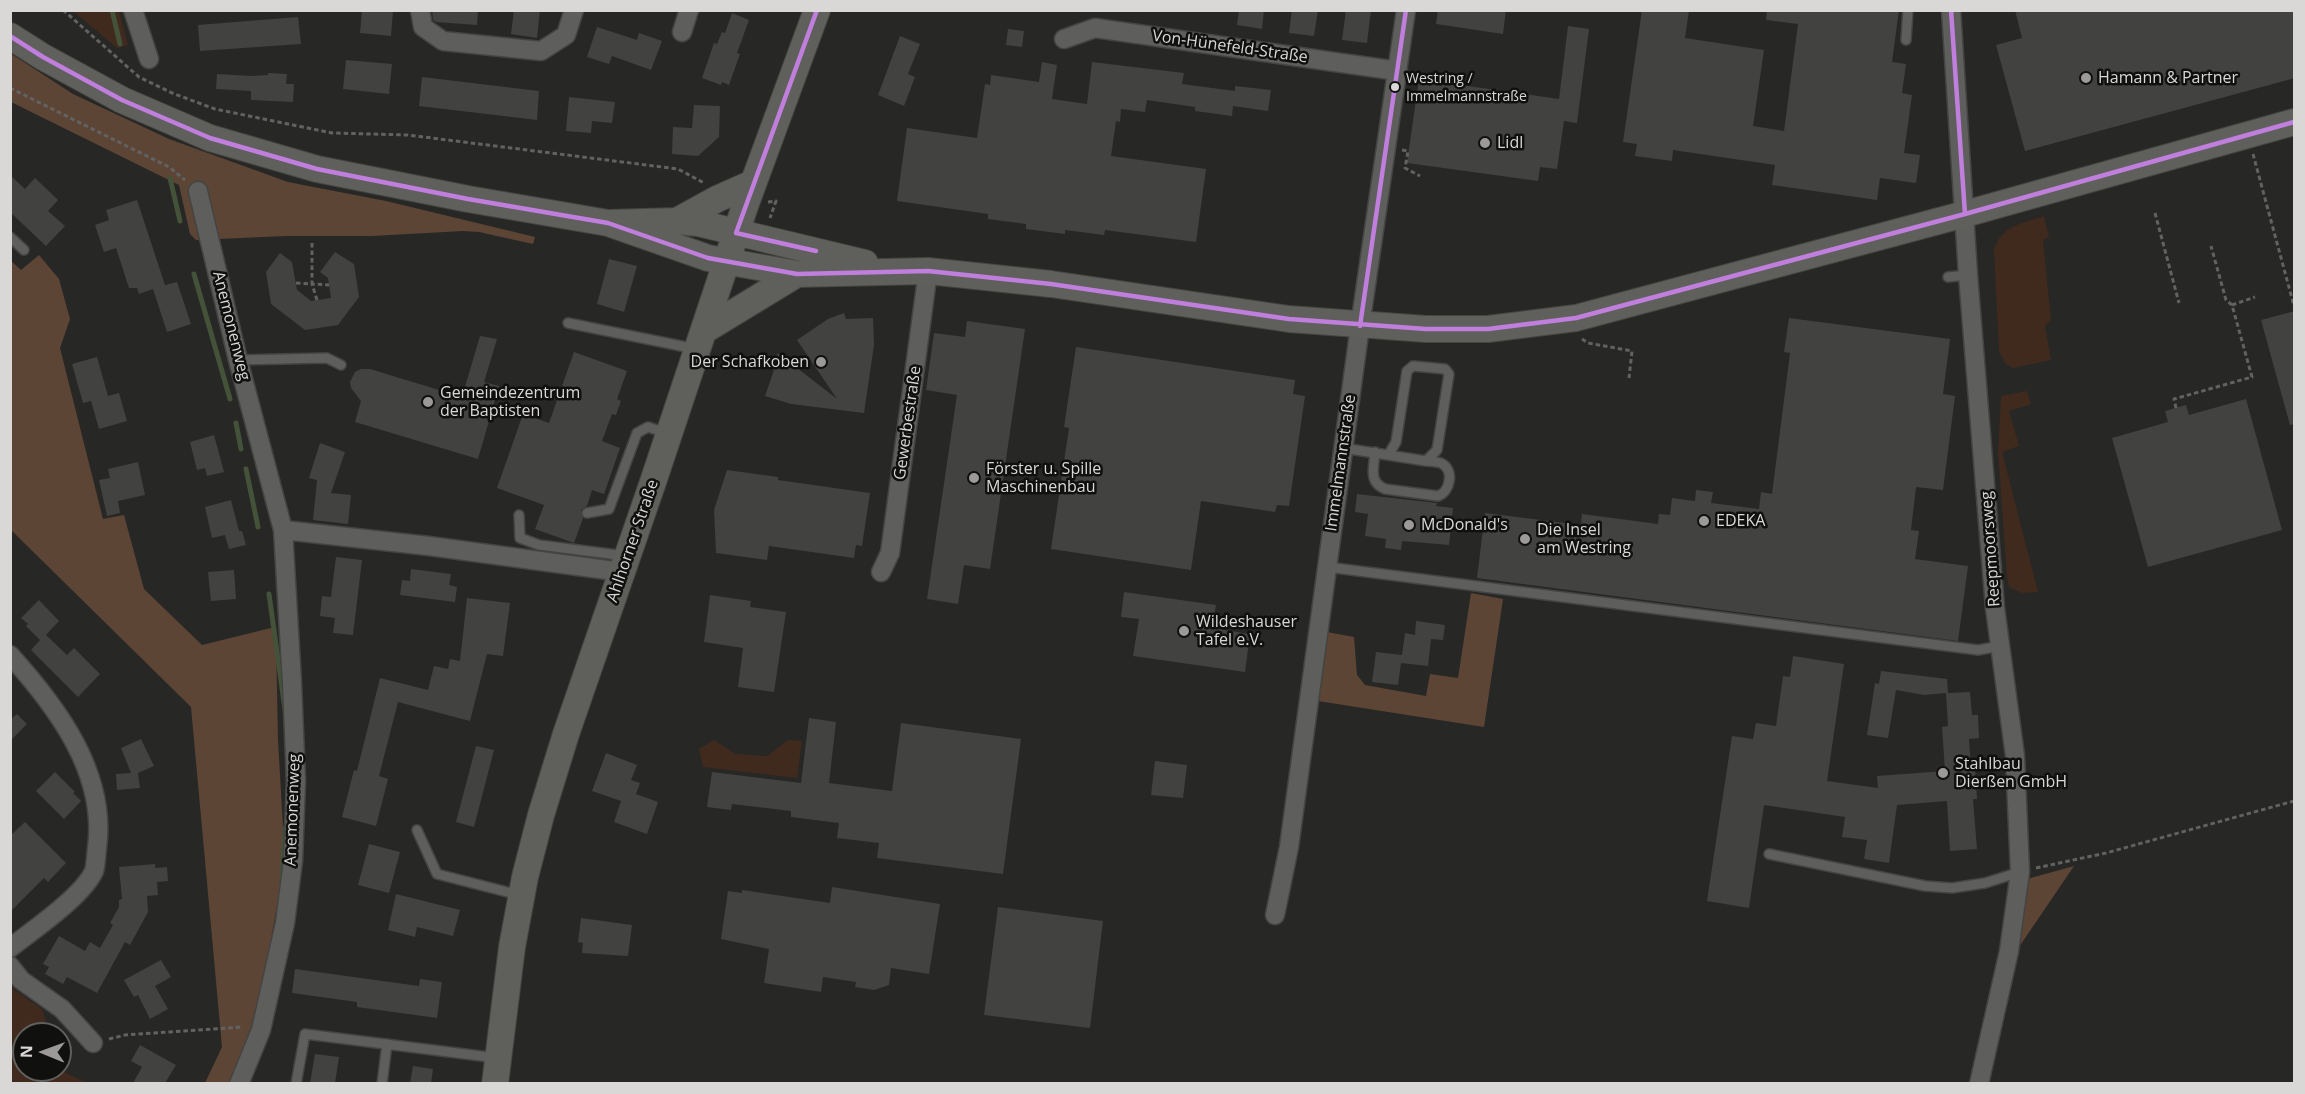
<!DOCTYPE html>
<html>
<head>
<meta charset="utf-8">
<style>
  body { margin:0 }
  #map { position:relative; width:2305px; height:1094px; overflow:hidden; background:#272726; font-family:"Open Sans",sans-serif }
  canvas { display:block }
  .frame { position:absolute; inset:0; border:12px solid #d9d8d7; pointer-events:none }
  .north { position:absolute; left:12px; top:1022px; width:60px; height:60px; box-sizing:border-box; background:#10100f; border:2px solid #60605f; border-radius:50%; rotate:271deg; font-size:16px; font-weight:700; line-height:24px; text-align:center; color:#d9d8d7 }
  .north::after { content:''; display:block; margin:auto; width:21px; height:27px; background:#9b9a99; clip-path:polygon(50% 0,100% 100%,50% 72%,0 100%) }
</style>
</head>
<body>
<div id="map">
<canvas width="2305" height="1094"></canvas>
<div class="frame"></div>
<div class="north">N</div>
</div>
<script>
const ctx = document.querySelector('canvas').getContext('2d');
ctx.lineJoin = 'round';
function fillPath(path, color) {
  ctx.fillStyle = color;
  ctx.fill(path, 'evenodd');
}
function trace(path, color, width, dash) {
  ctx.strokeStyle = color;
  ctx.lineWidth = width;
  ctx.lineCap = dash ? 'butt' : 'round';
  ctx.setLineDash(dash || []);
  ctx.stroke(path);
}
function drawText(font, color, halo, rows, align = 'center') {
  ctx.font = font + ' "Open Sans",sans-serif';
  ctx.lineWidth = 5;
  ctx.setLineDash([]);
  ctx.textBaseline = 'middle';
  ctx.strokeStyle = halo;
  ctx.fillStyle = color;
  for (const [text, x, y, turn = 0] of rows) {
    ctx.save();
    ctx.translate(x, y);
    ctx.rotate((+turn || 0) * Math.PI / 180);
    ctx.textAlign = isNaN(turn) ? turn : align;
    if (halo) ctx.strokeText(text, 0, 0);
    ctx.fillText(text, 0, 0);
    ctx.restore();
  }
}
fillPath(new Path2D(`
  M73 11H119L128 45 117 48Z
  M2044 216 2049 237 2043 240 2051 320 2045 326 2051 360 2013 368 2005 363 1999 351 1994 250C2001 226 2022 223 2044 216Z
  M2027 391 2031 404 2009 411 2019 446 2002 452 2038 592 2022 593 2009 587 2007 577 1998 452 2001 396Z
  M714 740 736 754 767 756 788 740 802 741 797 778 703 767 699 749Z
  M10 987 42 1009 50 1034H24V1070H60V1065L62 1071 87 1083H11Z`), '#402a1d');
fillPath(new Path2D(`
  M10 53 73 94 169 139 288 182 386 201 535 237 533 244 479 232 463 231 372 236H286L196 240 190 234 179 185 11 102Z
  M39 255 59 279 70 319 60 348 103 519 124 515 144 589 202 645 271 628 276 639 278 740 285 862 253 1039 233 1083H205L222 1047 191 707 11 530 10 260 21 270Z
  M1471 593 1503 599 1484 727 1318 701 1327 632 1354 637 1357 675 1365 685 1426 696 1430 674 1458 678Z
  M2074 866 2019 947 2027 879Z`), '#5d4536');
trace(new Path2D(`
  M112 10 120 44
  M170 178 180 221
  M194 274 230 399
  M236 423 241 449
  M246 469 258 527
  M269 594 285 710
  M282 878 285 828`), '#435239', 5);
fillPath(new Path2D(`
  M362 10H393L391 36 360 33Z
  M432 10H478L477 25 436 22 433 20Z
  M514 10H540L537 38 511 34Z
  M1239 10H1264L1262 29 1237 25Z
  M1292 10H1318L1314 36 1289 33Z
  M1346 10H1371L1367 43 1342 40Z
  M1438 10H1506L1503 34 1436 24Z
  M1642 10H1689L1685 38 1764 50 1753 126 1784 131 1798 24 1766 20 1767 10H1899L1892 62 1906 64 1902 93 1912 95 1904 153 1920 155 1916 183 1880 178 1877 200 1772 185 1775 165 1673 150 1672 161 1635 156 1637 144 1623 142Z
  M2015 10H2295V78L2025 151 1996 45 2022 38Z
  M732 13 749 20 737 53 740 54 729 85 722 82 721 85 702 78 714 43 717 44 722 32 725 33Z
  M298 17 301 44 200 51 198 25Z
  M1568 26 1589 29 1577 123 1564 121 1557 169 1540 167 1538 181 1407 163 1419 79 1559 99Z
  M597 27 637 40 639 33 662 41 651 70 612 56 609 64 587 57Z
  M1008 29 1024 31 1022 47 1006 45Z
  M900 36 920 44 908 74 915 77 904 106 878 95Z
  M346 60 392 64 389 94 343 89Z
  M1042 62 1057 65 1052 99 1087 104 1092 62 1184 73 1182 84 1235 91V86L1271 90 1268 111 1233 106 1232 116 1195 111V107L1147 100 1145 112 1121 109 1120 122 1116 121 1111 156 1206 169 1196 242 1105 230 1104 235 1065 230V234L1026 229V224L988 219V214L897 201 907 128 977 138 985 84 990 85 991 75 1039 82Z
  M268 73 287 74 286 84H294L293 102 251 100V91L216 89 217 74 252 76 268 75Z
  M422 77 539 91 537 120 419 106Z
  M569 97 615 102 612 123 592 121 591 133 566 131Z
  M694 105 720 106 719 137 698 156 672 154 673 127 692 128Z
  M10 175 25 189 35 178 58 200 48 211 65 226 46 246 10 212Z
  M137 200 165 285 177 282 191 324 167 332 153 289 139 294 137 288H129L116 248 104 252 95 225 109 220 106 210Z
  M335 252 354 264 359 297 338 325 305 330 271 304 266 272 280 253 292 262 297 290 311 301 331 298 328 278 320 272Z
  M609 259 637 266 624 312 597 304Z
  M2295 311V424L2290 425 2261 320Z
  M844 313 846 319 873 318 874 345 864 413 791 404 765 396 774 370 769 366 778 353 837 399 797 340 828 319Z
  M1789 318 1950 339 1943 394 1955 396 1943 490 1916 487 1911 530 1919 531 1915 559 1968 566 1958 641 1477 578 1485 513 1581 525 1582 514 1658 524 1659 514 1670 515 1672 498 1695 501 1696 490 1713 492 1711 503 1759 509 1761 492 1772 494 1790 353 1784 352Z
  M967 321 1025 329 990 569 964 565 958 604 927 599 957 395 926 390 934 333 965 337Z
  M480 336 497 339 484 382 499 386 478 459 355 422 361 401 351 388 350 382 355 372 361 369H370L462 397Z
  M1076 347 1295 380 1293 394 1305 396 1289 506 1277 505 1275 512 1201 501 1191 570 1051 549 1069 428 1064 427Z
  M574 352 627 371 617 399 621 401 616 415 612 414 602 441 620 448 604 494 592 490 587 506 581 510 583 518 574 543 535 529 544 505 497 488 523 414 549 423Z
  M97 357 108 396 119 393 127 421 99 429 91 401 83 403 72 364Z
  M2246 399 2282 530 2148 567 2112 438 2168 422 2165 411 2186 405 2189 415Z
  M214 435 224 472 207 476 205 468 197 470 190 442Z
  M320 443 345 452 331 493 351 495 348 524 313 520 317 480 309 478Z
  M138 462 145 495 118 501 120 513 107 516 99 480 110 478 108 469Z
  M727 470 778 477V480L870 493 862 546 856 545 854 558 769 546 767 560 716 553 714 510Z
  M1357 494 1437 503 1436 506 1453 508 1449 545 1402 541 1401 550 1385 548 1386 539 1365 536 1368 514 1355 512Z
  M231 500 239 531H242L246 545 229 549 225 535 212 538 205 507Z
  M336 557 362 560 353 635 333 633 335 618 320 616 322 596 331 597Z
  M411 569 451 574 449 585 457 587 455 602 400 595 402 580 410 581Z
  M234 570 236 599 211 601 208 572Z
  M1124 592 1216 605 1212 628 1250 634 1245 672 1133 656 1139 619 1121 617Z
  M710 595 751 601 750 607 786 612 774 692 738 687 743 648 704 642Z
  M467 598 510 603 503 656 487 654 470 721 398 702 379 776 388 779 376 826 342 817 354 770 357 771 380 678 428 690 434 666 448 669 450 659 460 661Z
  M39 600 59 621 46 635 67 655 74 648 100 674 78 697 31 650 40 640 26 626 28 624 21 618Z
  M1416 621 1445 625 1443 640 1431 639 1428 666 1401 663 1398 685 1372 682 1376 652 1402 655 1405 633 1415 635Z
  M1793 656 1844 664 1827 781 1878 788 1877 776 1945 771 1942 727 1948 726 1946 693 1924 695 1896 690 1888 738 1867 735 1875 683 1879 684 1881 671 1947 679 1948 693 1970 692 1972 715H1978L1979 738 1969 739 1971 769 1975 768 1977 799H1973L1977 849 1950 851 1947 801 1897 805 1889 863 1864 859 1867 840 1842 837 1845 817 1764 805 1749 908 1707 901 1732 736 1753 739 1756 723 1776 726 1783 676 1790 677Z
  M17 714 27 724 10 741V720Z
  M809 718 836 722 829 783 892 791 901 723 1021 739 1003 874 877 858 879 843 837 838 839 823 791 817V811L732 804 731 810 707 807 712 772 801 783Z
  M141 739 154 766 138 773 140 788 117 790 116 774 131 773 121 748Z
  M476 746 494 750 474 827 456 822Z
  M606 753 637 765 631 780 640 783 636 794 658 802 647 834 614 822 621 801 592 791Z
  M1155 761 1187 765 1183 798 1151 795Z
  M55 772 75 792 73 793 81 801 64 819 36 791Z
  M25 822 66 863 48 882 44 878 10 912V836Z
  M369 844 400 852 389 893 358 885Z
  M155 864V868L167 867 168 881 157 882 158 895 147 896 148 912 130 945 125 942 97 993 67 977 63 984 45 974 49 967 43 964 59 936 85 951 90 942 100 948 113 925 110 923 119 907V900L122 899 119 867Z
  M832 887 940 904 929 974 891 968 889 985 874 990 855 987 856 982 823 977 821 992 764 983 769 949 721 939 728 891 742 893V890L830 903Z
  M396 894 460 910 453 936 417 927 415 937 388 930Z
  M998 907 1103 921 1090 1028 984 1015Z
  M581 918 632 925 628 956 582 953 583 943 578 942Z
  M161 960 171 977 155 986 168 1009 150 1019 138 995 134 997 124 980Z
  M295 969 419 986 420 979 442 982 437 1018 357 1007V1002L292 993Z
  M140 1045 176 1065 165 1083H133L142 1067 131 1061Z
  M315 1054 339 1057 335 1083H310Z
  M413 1066 433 1069 431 1083H410Z`), '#424241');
const lane = new Path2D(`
  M1906 40 1908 10
  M10 237 24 250
  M1948 277 1968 275
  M568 323 696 349
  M238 360 327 358 341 365
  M1343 448 1426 461 1437 450 1449 374 1445 369 1413 366 1407 371 1396 442 1389 454
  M1375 452C1374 467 1368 482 1385 489L1438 496C1450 492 1455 470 1441 463 1437 462 1431 461 1426 461
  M587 513 609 509 637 433 648 427 666 433
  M519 515 520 538 539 545 626 556
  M1327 567 1978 650 2001 646
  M417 830 437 874 519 895
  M1769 854 1925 886 1952 888 1985 883 2020 872
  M296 1084 305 1034 497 1058
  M382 1084 387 1044`);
const street = new Path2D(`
  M133 10 149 59
  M420 10 423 27 443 41 541 51 566 35 574 10
  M1951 10 1968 275 1995 608 2015 756 2020 872 2009 951 1979 1084
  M682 32 689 10
  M1064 39 1095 28 1398 71
  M198 191 238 360 283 530 292 683 296 781 293 861 285 923 261 1030 239 1084
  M283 530 429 546 622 572
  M881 572 890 553 928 271
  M10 655C58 708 107 774 97 848 96 855 96 865 94 871 83 896 33 930 10 948
  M1275 915 1289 847 1360 326 1406 10
  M10 966 21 980 62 1009 93 1043`);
const secondary = new Path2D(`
  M10 36 43 57 122 100 210 138 317 169 468 199 608 223 677 221 698 223 865 263
  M677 221 717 199 753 183
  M608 223 708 258 797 274 928 271 1051 284 1289 319 1426 329H1488L1576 318 1965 214 2294 122
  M705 330 797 274
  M495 1084 512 947 525 877 541 815 566 734 653 482 745 206 817 10`);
trace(lane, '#444443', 12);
trace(street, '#444443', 21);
trace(secondary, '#444443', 28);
trace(new Path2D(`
  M63 10 139 77 172 93 215 109 332 133 408 135 678 169 704 183
  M10 88 169 167 185 180
  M1402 150 1408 151 1405 168 1420 176
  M2253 154 2294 306
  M768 202 776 201 770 218
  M2155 213 2179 303
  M296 283 312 284V243
  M317 300 312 284 329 285
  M2232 305 2255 297
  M1582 339 1588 343 1632 351 1629 378
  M2176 408 2174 399 2252 377 2232 305 2226 300 2211 246
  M2036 868 2106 853 2294 801
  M109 1039 125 1035 242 1027`), '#636262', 3, [4.5, 3]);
trace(lane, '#5e5e5d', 9);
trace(street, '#5e5e5d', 18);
trace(secondary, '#5f5f5c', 26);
trace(new Path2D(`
  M1951 10 1965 214
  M10 36 43 57 122 100 210 138 317 169 468 199 608 223 708 258 797 274 928 271 1051 284 1289 319 1426 329H1488L1576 318 1965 214 2294 122
  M816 251 736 233 817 10
  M1360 326 1406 10`), '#c07fdc', 4.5);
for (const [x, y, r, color] of [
  [2086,78,6,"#9b9a99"],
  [1395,87,5,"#d9d8d7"],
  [1485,143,6,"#9b9a99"],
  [821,362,6,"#9b9a99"],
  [428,402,6,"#9b9a99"],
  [974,478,6,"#9b9a99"],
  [1704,521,6,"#9b9a99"],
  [1409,525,6,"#9b9a99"],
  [1525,539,6,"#9b9a99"],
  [1184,631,6,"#9b9a99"],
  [1943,773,6,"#9b9a99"]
]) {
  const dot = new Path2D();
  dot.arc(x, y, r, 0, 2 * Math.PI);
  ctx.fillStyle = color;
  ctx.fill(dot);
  trace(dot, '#10100f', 2);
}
drawText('14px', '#d9d8d7', '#10100f', [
  ["Westring /",1406,79],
  ["Immelmannstraße",1406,97]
], 'left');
drawText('16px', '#d9d8d7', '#10100f', [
  ["Von-Hünefeld-Straße",1230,47,8],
  ["Anemonenweg",231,326,76],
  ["Gewerbestraße",908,423,-82],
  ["Immelmannstraße",1341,463,-82],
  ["Ahlhorner Straße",633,541,-71],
  ["Reepmoorsweg",1991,549,-94],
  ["Anemonenweg",293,810,-88]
]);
drawText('16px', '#d9d8d7', '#10100f', [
  ["Hamann & Partner",2098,78],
  ["Lidl",1497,143],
  ["Der Schafkoben",809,362,"right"],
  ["Gemeindezentrum",440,393],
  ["der Baptisten",440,411],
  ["Förster u. Spille",986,469],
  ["Maschinenbau",986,487],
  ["EDEKA",1716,521],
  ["McDonald's",1421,525],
  ["Die Insel",1537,530],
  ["am Westring",1537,548],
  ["Wildeshauser",1196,622],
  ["Tafel e.V.",1196,640],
  ["Stahlbau",1955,764],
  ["Dierßen GmbH",1955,782]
], 'left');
</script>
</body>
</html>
